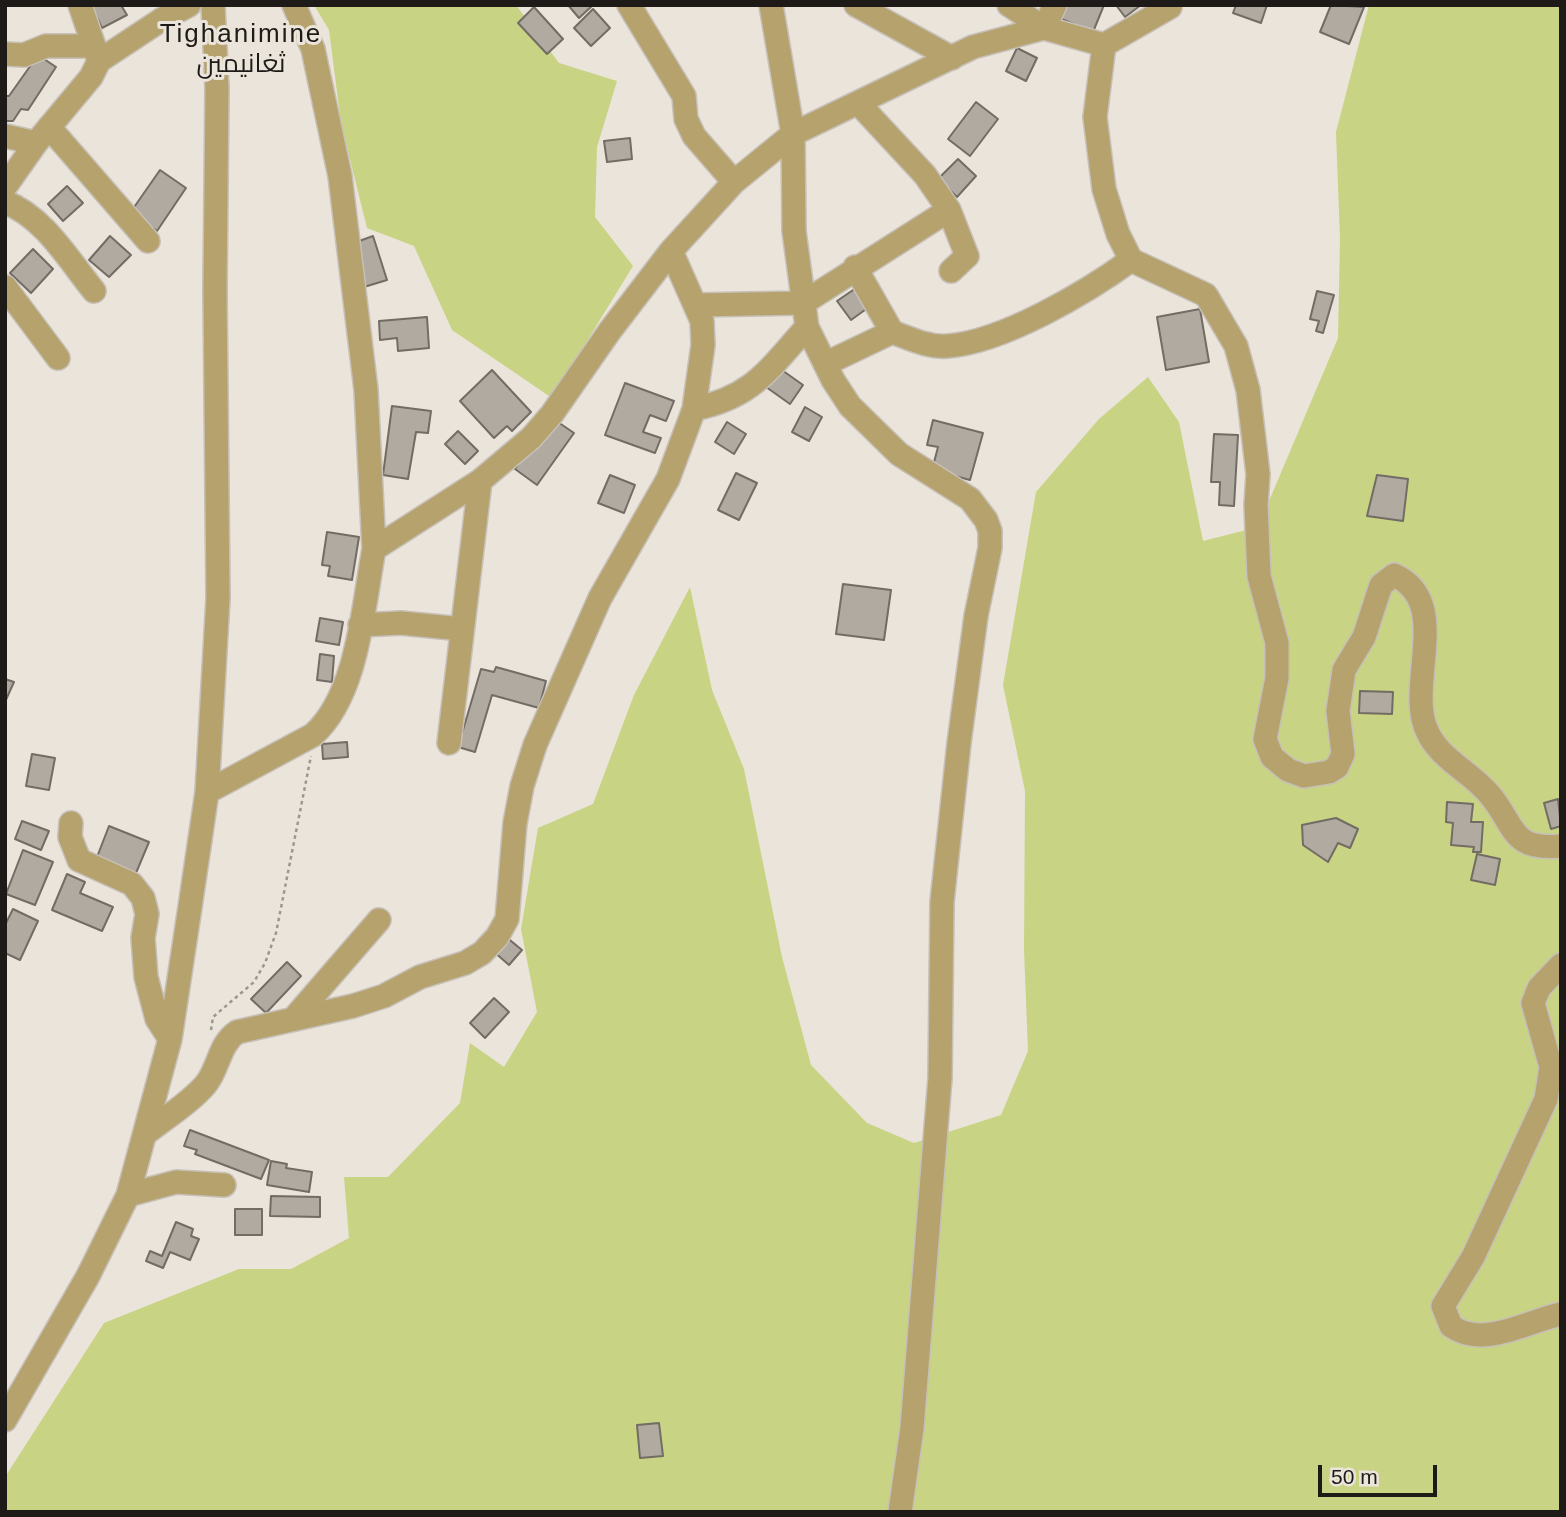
<!DOCTYPE html>
<html>
<head>
<meta charset="utf-8">
<style>
  body { margin:0 }
  #map { position:relative; width:1566px; height:1517px; overflow:hidden; background:#ebe4db; font-family:Helvetica,sans-serif }
  canvas { display:block }
  .frame { position:absolute; inset:0; border:7px solid #1d1a17; pointer-events:none }
  .scale { position:absolute; left:1318px; top:1465px; width:119px; height:32px; box-sizing:border-box; border:4px solid #1d1a17; border-top:0; padding-left:9px; font-size:21px; line-height:24px; white-space:nowrap; color:#1d1a17; -webkit-text-stroke:5px #ebe4db; paint-order:stroke }
</style>
</head>
<body>
<div id="map">
<canvas width="1566" height="1517"></canvas>
<div class="frame"></div>
<div class="scale">50 m</div>
</div>
<script>
const ctx = document.querySelector('canvas').getContext('2d');
ctx.lineJoin = 'round';
function fillPath(path, color) {
  ctx.fillStyle = color;
  ctx.fill(path, 'evenodd');
}
function trace(path, color, width, dash) {
  ctx.strokeStyle = color;
  ctx.lineWidth = width;
  ctx.lineCap = dash ? 'butt' : 'round';
  ctx.setLineDash(dash || []);
  ctx.stroke(path);
}
function drawText(font, color, halo, rows, align = 'center') {
  ctx.font = font + ' Helvetica,Cairo,sans-serif';
  ctx.lineWidth = 6;
  ctx.setLineDash([]);
  ctx.textBaseline = 'middle';
  ctx.strokeStyle = halo;
  ctx.fillStyle = color;
  for (const [text, x, y, turn = 0] of rows) {
    ctx.save();
    ctx.translate(x, y);
    ctx.rotate((+turn || 0) * Math.PI / 180);
    ctx.textAlign = isNaN(turn) ? turn : align;
    if (halo) ctx.strokeText(text, 0, 0);
    ctx.fillText(text, 0, 0);
    ctx.restore();
  }
}
fillPath(new Path2D(`
  M314 5H516L559 63 617 81 597 147 595 217 633 266 552 398 452 330 414 246 367 228 341 123 329 30Z
  M1369 5H1561V1512H5V1477L104 1323 239 1269H291L349 1238 344 1177H388L460 1103 470 1043 504 1067 537 1012 521 929 538 828 593 804 634 695 690 587 712 690 744 769 782 957 811 1065 867 1123 914 1143 1001 1115 1028 1051 1024 950 1025 791 1003 685 1036 492 1099 419 1148 377 1179 422 1203 541 1258 527 1338 338 1340 239 1336 132Z`), '#c8d383');
const building = new Path2D(`
  M91 5H121L127 15 102 28Z
  M568 5H593L579 18Z
  M1064 5H1104L1093 32 1059 18Z
  M1116 5H1141L1125 17Z
  M1236 5H1267L1261 23 1233 13Z
  M1331 5 1364 7 1349 44 1320 32Z
  M534 7 563 39 547 54 518 23Z
  M593 9 610 28 591 46 574 28Z
  M1017 48 1037 58 1026 81 1006 71Z
  M38 55 56 67 28 110 21 109 13 121H5V96H9Z
  M976 102 998 119 970 156 948 139Z
  M630 138 632 159 607 162 604 141Z
  M958 159 976 176 957 197 938 179Z
  M160 170 186 188 157 231 130 213Z
  M67 186 83 203 63 221 48 204Z
  M110 236 131 255 109 277 89 260Z
  M373 236 387 280 364 287 351 244Z
  M33 249 53 269 31 293 10 273Z
  M856 288 869 307 851 320 837 301Z
  M1317 291 1334 295 1323 333 1316 331 1319 321 1310 319Z
  M1200 309 1209 362 1166 370 1157 317Z
  M427 317 429 348 398 351 397 338 380 340 379 321Z
  M779 368 803 385 790 404 766 387Z
  M492 370 531 412 512 431 507 426 494 438 460 401Z
  M625 383 674 401 666 421 650 415 643 432 661 438 655 453 605 435Z
  M392 406 431 411 428 433 416 432 408 479 383 475Z
  M805 407 822 417 809 441 792 432Z
  M552 418 574 433 537 485 515 469Z
  M933 420 983 433 970 480 932 470 938 447 927 445Z
  M727 422 746 434 734 454 715 442Z
  M458 431 478 451 465 464 445 444Z
  M1214 434 1238 435 1234 506 1219 505 1220 482H1211Z
  M736 473 757 483 739 520 718 510Z
  M610 475 635 485 624 513 598 503Z
  M1377 475 1408 479 1403 521 1367 516Z
  M327 532 359 537 352 580 328 576 330 566 322 565Z
  M843 584 891 590 884 640 836 634Z
  M320 618 343 622 339 645 316 641Z
  M320 654 334 656 332 682 317 680Z
  M496 667 546 681 539 708 492 695 475 752 458 747 481 669 494 672Z
  M5 679 14 682 5 702Z
  M1360 691 1393 692 1392 714 1359 713Z
  M347 742 348 757 323 759 322 744Z
  M32 754 55 758 49 790 26 786Z
  M1558 799 1561 826 1551 829 1544 803Z
  M1447 802 1473 804 1471 822H1483L1481 852H1473L1474 847 1451 845 1453 823 1446 822Z
  M1336 818 1358 829 1350 848 1338 843 1328 862 1303 845 1302 825Z
  M22 821 49 831 41 850 15 839Z
  M109 826 149 842 136 873 97 857Z
  M23 850 53 862 35 905 6 894Z
  M1477 854 1500 859 1495 885 1471 880Z
  M67 874 85 882 80 893 113 907 102 931 52 910Z
  M13 909 38 921 20 960 5 953V925Z
  M505 936 522 950 509 965 493 951Z
  M287 962 301 976 266 1013 251 999Z
  M494 998 509 1012 485 1038 470 1023Z
  M190 1130 269 1160 261 1179 195 1154 197 1150 184 1146Z
  M271 1161 287 1164 286 1168 312 1172 309 1192 267 1185Z
  M271 1196 320 1197V1217L270 1216Z
  M235 1209H262V1235H235Z
  M176 1222 193 1229 191 1236 199 1239 190 1260 170 1252 163 1268 146 1261 150 1251 162 1256Z
  M659 1423 663 1456 640 1458 637 1425Z`);
fillPath(building, '#b1aaa1');
trace(building, '#726c64', 2);
const minor = new Path2D(`
  M80 5 98 58
  M294 5 313 49 340 176 366 390 374 549
  M629 5 684 96 686 119 694 136 734 182
  M771 5 793 134 794 231 807 327 833 380 850 406 899 454 970 499 986 520 990 531V548L976 616 959 743 942 902 940 1078 912 1428 900 1512
  M856 5 952 58
  M1055 5 1044 28 1104 45 1170 7
  M1104 45 1095 117 1104 189 1118 234 1131 260 1206 295 1236 346 1248 390 1258 474 1256 505 1259 576 1277 643V678L1265 739 1272 757 1288 770 1304 776 1329 772 1337 767 1343 754 1338 711 1344 670 1364 637 1381 585 1394 575C1451 600 1409 679 1425 726 1436 758 1469 770 1490 795 1516 826 1510 851 1561 846
  M5 54 24 55 46 46H94
  M859 104 925 175 949 210 967 256 951 271
  M49 127 148 241
  M5 136 36 143 91 77 99 61 161 20 189 5
  M5 187 36 143
  M5 202C44 217 68 259 94 291
  M855 267 892 332C909 338 929 348 948 346 1003 342 1087 292 1131 260
  M5 287 58 358
  M696 305 803 303 949 210
  M825 364 892 332
  M694 409C753 397 768 370 807 327
  M360 625 401 623 462 629
  M449 743 480 481
  M207 792 313 735C358 695 363 607 374 549L480 481 531 438 552 414 609 332 671 251 734 182 793 134 973 47 1044 28 1009 5
  M71 823 70 837 79 860 132 884 143 898 147 914 143 938 146 977 157 1019 170 1039
  M1561 965 1539 988 1533 1003 1551 1067 1546 1099 1473 1257 1443 1306 1451 1326C1483 1349 1528 1321 1561 1314
  M295 1017 379 920
  M145 1134C165 1118 190 1103 206 1084 219 1068 219 1044 237 1032L353 1006 384 996 420 977 465 963 482 953 497 937 507 919 515 823 522 786 535 745 600 598 668 479 694 409 703 345 702 321 671 251
  M128 1195 176 1182 224 1185
  M5 1420 88 1276 128 1195 170 1039 190 907 207 792 218 598 215 290 217 88 213 5`);
trace(minor, '#c6c0b8', 26);
trace(new Path2D(`
  M211 1030 213 1017 254 982 265 963 276 933 311 756`), '#9b968f', 2.5, [3.5, 3.5]);
trace(minor, '#b6a26d', 23);
ctx.letterSpacing = '2px';
drawText('26px', '#1d1a17', '#ebe4db', [
  ["Tighanimine",241,35],
  ["ثغانيمين",241,65]
]);
ctx.letterSpacing = '0px';
</script>
</body>
</html>
